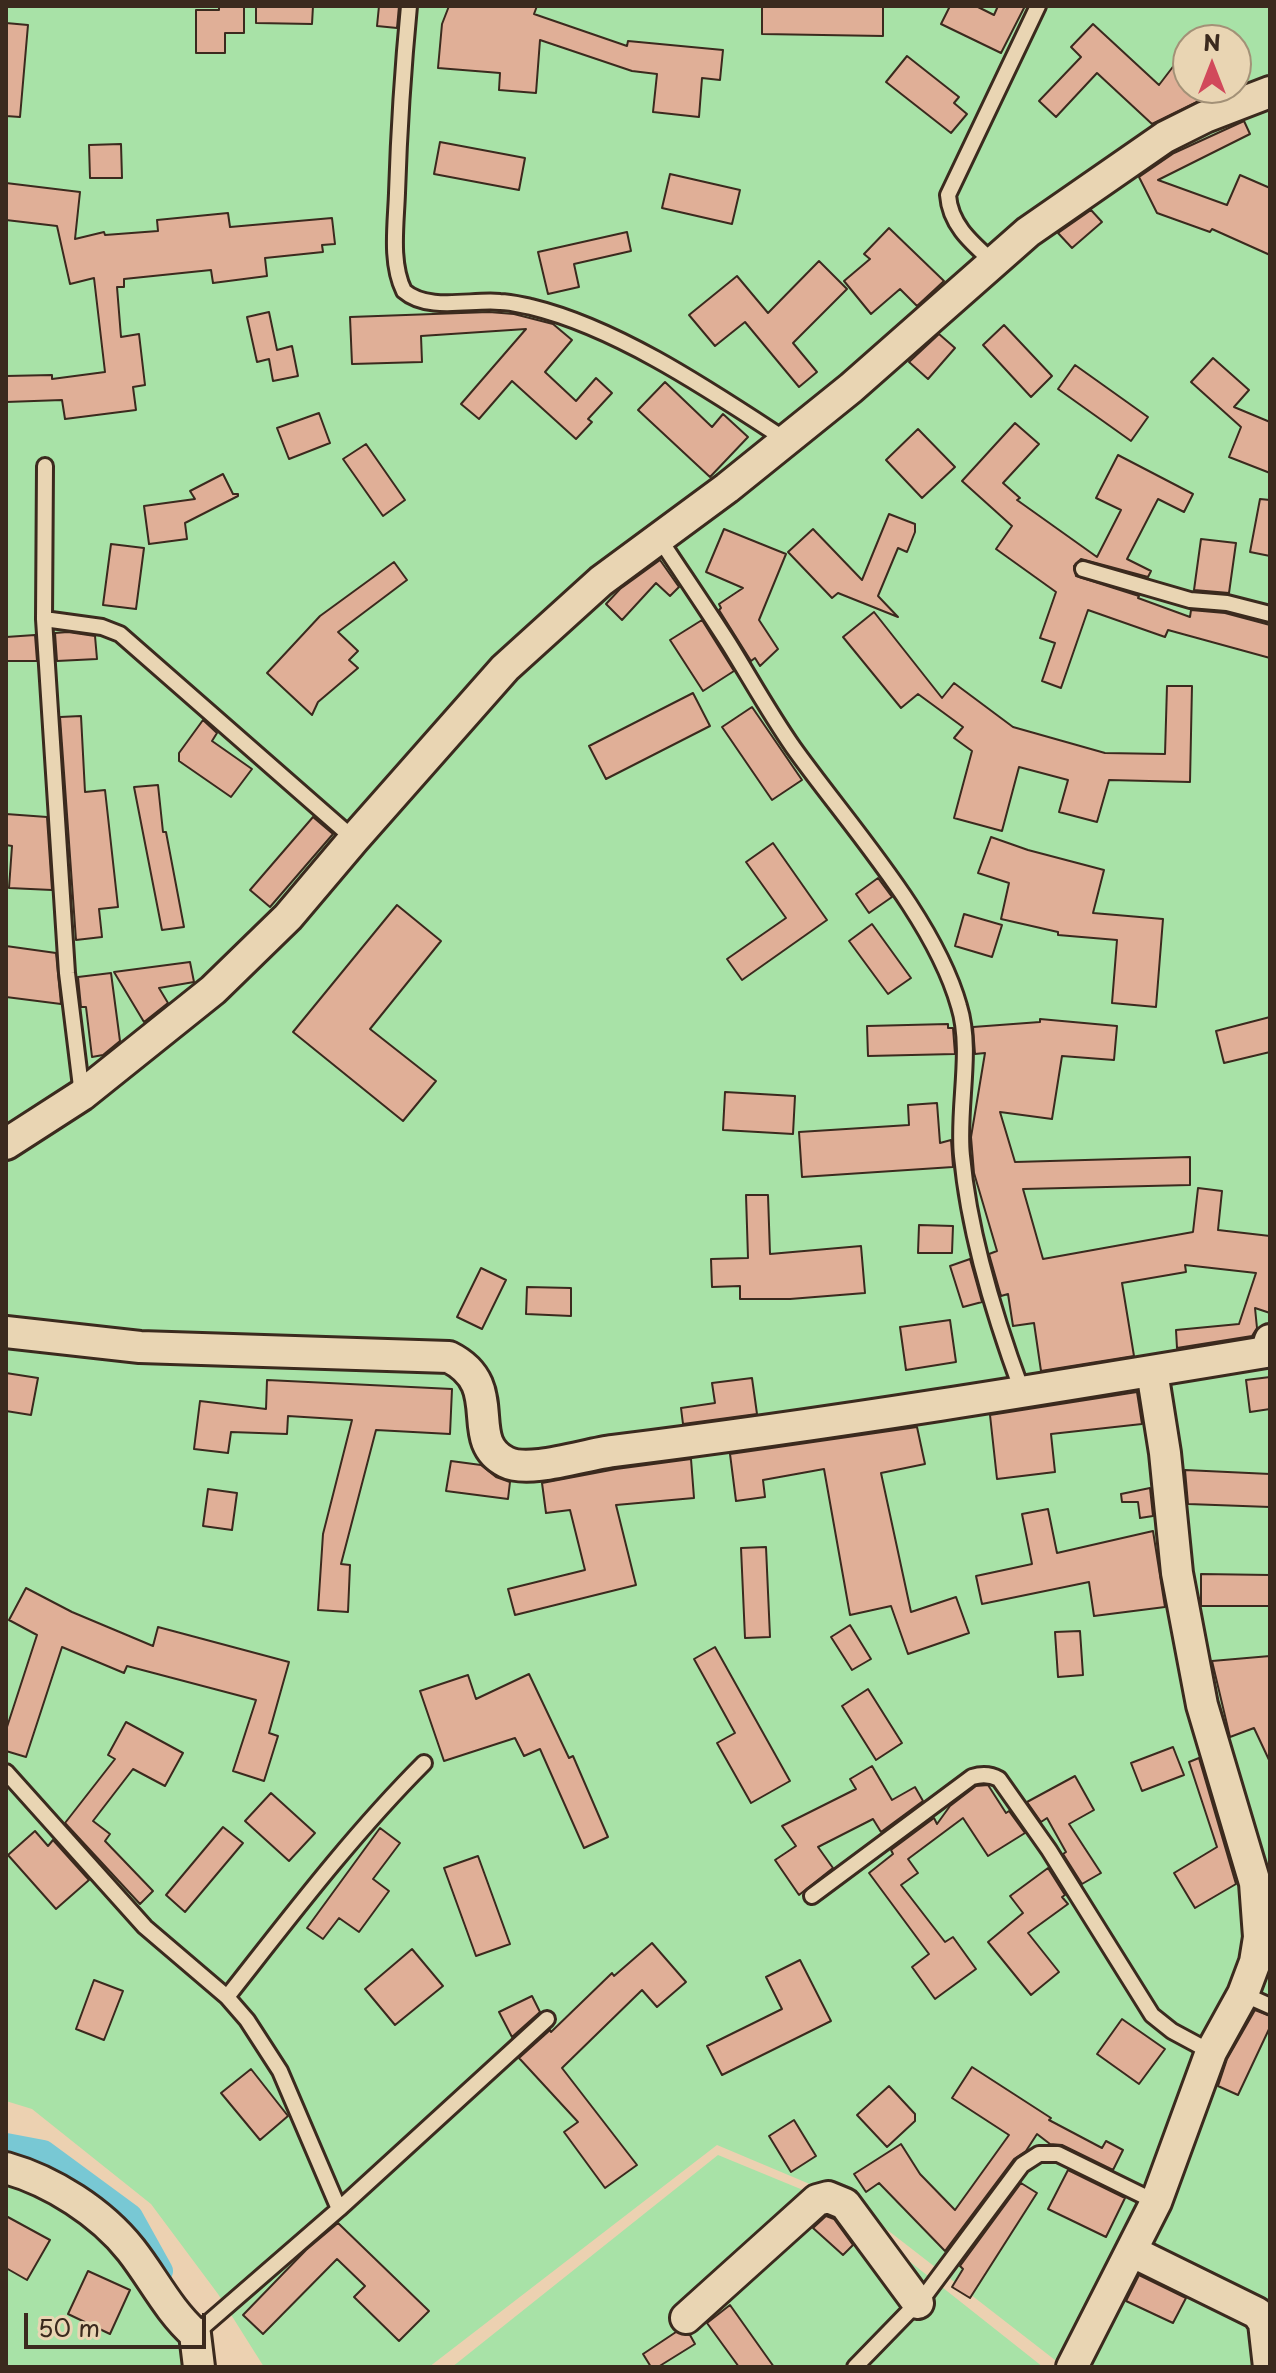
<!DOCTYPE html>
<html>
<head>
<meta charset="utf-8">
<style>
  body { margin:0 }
  #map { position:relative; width:1276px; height:2373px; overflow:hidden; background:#ecd1b1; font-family:"Playpen Sans",sans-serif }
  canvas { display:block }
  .frame { position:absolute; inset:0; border:8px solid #3b2a1e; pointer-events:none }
  .north { position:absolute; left:1172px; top:24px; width:80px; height:80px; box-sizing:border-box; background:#e9d5b3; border:2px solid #a39177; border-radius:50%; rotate:0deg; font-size:22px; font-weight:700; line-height:32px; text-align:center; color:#3b2a1e }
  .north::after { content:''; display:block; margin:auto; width:28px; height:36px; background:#d1495b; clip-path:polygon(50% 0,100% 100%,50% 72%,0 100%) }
  .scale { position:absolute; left:24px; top:2313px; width:182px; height:36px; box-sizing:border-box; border:4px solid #3b2a1e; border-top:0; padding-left:10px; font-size:24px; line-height:28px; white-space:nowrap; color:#3b2a1e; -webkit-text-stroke:6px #e9d5b3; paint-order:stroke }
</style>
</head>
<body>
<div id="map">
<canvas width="1276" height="2373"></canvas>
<div class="frame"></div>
<div class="north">N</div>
<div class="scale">50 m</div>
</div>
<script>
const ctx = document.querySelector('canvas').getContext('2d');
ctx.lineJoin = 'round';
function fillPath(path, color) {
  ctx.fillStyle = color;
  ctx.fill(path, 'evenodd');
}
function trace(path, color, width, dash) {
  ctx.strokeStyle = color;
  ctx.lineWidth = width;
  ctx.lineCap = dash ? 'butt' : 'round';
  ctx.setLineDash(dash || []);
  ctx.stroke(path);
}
fillPath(new Path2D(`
  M6 6H1270V2367H1064L850 2201 717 2145 429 2367H264L218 2294 151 2204 32 2109 6 2101ZM1188 40H1236V88H1188Z
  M718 2155 837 2204 1043 2367H452Z
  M6 2169 111 2234 160 2294 192 2367H6Z`), '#a8e2a7');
trace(new Path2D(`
  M6 2146 43 2153 130 2217 160 2271`), '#78c8d4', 26);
const building = new Path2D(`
  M219 6H244V33H225V53H196V10H219Z
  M256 6H313L312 24 256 23Z
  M379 6H399L397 28 377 26Z
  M449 6H537L534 14 627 46 628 41 723 50 720 80 702 78 699 117 653 112 657 74 632 71 540 40 536 93 499 90 500 73 438 68 442 24Z
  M762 6H883V36L762 34Z
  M950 6H976L994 15 998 6H1025L1001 53 941 24Z
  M6 23 28 25 20 117 6 116Z
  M1093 24 1159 85 1188 47V88H1212L1205 98 1152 124 1097 73 1056 117 1039 101 1081 57 1071 47Z
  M907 56 959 97 954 103 967 114 951 133 886 82Z
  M1244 121 1250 134 1158 180 1227 205 1240 175 1270 188V255L1212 229 1210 232 1157 213 1139 177 1174 153Z
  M440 142 525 158 519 190 434 174Z
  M121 144 122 178H90L89 145Z
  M670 174 740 190 732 224 662 208Z
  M6 183 80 192 75 239 104 232 105 235 158 231 157 220 228 213 230 227 332 218 335 244 322 245 323 252 265 258 267 276 213 283 211 270 124 279V287H117L121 337 139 334 145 385 133 387 136 410 65 419 62 400 6 402V376L52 375V379L105 372 94 278 70 284 57 226 6 220Z
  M1091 210 1102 222 1072 248 1058 233Z
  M889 228 944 281 917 306 900 289 871 314 844 281 870 259 864 254Z
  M627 232 631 251 574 264 579 287 548 294 538 252Z
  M819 261 847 289 793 343 817 372 799 387 745 322 715 346 689 315 737 276 768 313Z
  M269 312 277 350 292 346 298 376 273 381 269 359 257 362 247 317Z
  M489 312 514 314 553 324 572 340 545 372 576 401 596 378 612 393 588 419 592 422 576 439 512 381 479 419 461 404 526 329 421 336 422 362 352 364 350 317Z
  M1004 325 1052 376 1031 397 983 345Z
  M939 334 955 348 928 379 909 362Z
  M1213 358 1249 390 1234 407 1270 422V473L1229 457 1241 427 1191 382Z
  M1075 365 1148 417 1131 441 1058 389Z
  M665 382 712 427 723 414 748 437 710 477 638 410Z
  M319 413 330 443 289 459 277 428Z
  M1015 423 1039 444 1003 483 1020 498 1017 500 1097 557 1121 510 1096 498 1118 455 1193 494 1184 512 1158 499 1127 559 1151 571 1148 577 1081 559 1074 566 1076 576 1139 596 1138 598 1190 617 1191 610 1225 613 1270 625V658L1168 630 1165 637 1088 610 1061 688 1042 681 1055 643 1040 638 1056 592 996 549 1012 526 962 481Z
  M918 429 955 467 922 498 886 460Z
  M366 444 405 500 383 516 343 459Z
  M223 474 233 494H238V496L185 523 187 539 149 544 144 506 195 499 190 491Z
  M1260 499 1270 500V556L1250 552Z
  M889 514 915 524V532L907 552 898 548 878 596 898 617 838 593 832 598 788 552 813 529 862 580Z
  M724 529 786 554 759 620 778 649 760 666 755 658 751 661 719 610 721 608 719 604 743 588 706 572Z
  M1201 539 1236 543 1229 593 1194 590Z
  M111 544 144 548 136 609 103 605Z
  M660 560 679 587 670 596 656 583 622 620 606 604 620 589Z
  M394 562 407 580 338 632 358 651 349 660 358 668 318 702 312 715 267 673 320 616Z
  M874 612 942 698 954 683 1013 727 1105 753 1165 754 1167 686H1192L1190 782 1109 780 1097 822 1059 812 1068 780 1019 767 1002 831 954 818 972 751 954 738 963 727 918 694 901 708 843 637Z
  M702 620 734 671 703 691 670 640Z
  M68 632 95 636 97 659 57 661 55 633Z
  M35 635 37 661H6V637Z
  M693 693 710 726 606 779 589 746Z
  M752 707 802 780 772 800 722 727Z
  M81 716 85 792 105 790 118 907 99 909 102 937 76 940 60 717Z
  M203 720 217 733 212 741 252 769 231 797 179 761V753Z
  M158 785 163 832H166L184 927 162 930 134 787Z
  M6 814 47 817 52 890 9 888 12 846 6 845Z
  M313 817 333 834 270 907 250 890Z
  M991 837 1028 850 1104 870 1093 913 1163 919 1156 1007 1112 1003 1117 940 1058 935V932L1001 919 1009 883 978 873Z
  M773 843 827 920 742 980 727 959 786 918 746 862Z
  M878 878 892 897 869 913 856 894Z
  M397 905 441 941 370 1029 436 1081 403 1121 293 1032Z
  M964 914 1002 925 992 957 955 946Z
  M872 924 911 978 888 994 849 941Z
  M6 946 56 953 61 1004 6 997Z
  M190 962 194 982 159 988 168 1003 144 1022 114 972Z
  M111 973 120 1041 103 1055 92 1057 86 1007H81L78 977Z
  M1270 1017V1052L1224 1063 1216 1031Z
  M1040 1019 1117 1026 1114 1060 1062 1056 1052 1119 1000 1112 1015 1162 1190 1157V1185L1023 1189 1043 1259 1193 1232 1198 1188 1222 1191 1218 1230 1270 1236V1313L1255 1308 1257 1328 1252 1336 1177 1348 1176 1330 1239 1324 1256 1273 1185 1265 1186 1272 1122 1283 1134 1356 1041 1371 1034 1323 1013 1326 1008 1294 1001 1296 989 1254 997 1251 974 1173 971 1137 985 1053 975 1054 973 1027 1040 1022Z
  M948 1024V1028H953L955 1054 868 1056 867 1026Z
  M725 1092 795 1096 793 1134 723 1130Z
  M937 1103 940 1143 951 1140 953 1167 802 1177 799 1132 909 1125 908 1105Z
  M746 1195H768L770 1254 861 1246 865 1293 790 1299H740V1286L712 1287 711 1259 748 1258Z
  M919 1225 953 1226 952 1253H918Z
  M970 1259 982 1302 963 1307 950 1266Z
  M481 1268 506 1280 482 1329 457 1317Z
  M527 1287 571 1288V1316L526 1314Z
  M950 1320 956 1362 906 1370 900 1327Z
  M6 1373 38 1378 31 1415 6 1411Z
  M1270 1377V1409L1250 1412 1246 1380Z
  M752 1378 757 1414 683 1424 681 1408 715 1403 712 1383Z
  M267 1380 452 1389 450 1434 376 1430 341 1564 350 1565 348 1612 318 1610 323 1534 352 1420 288 1416 287 1434 231 1432 228 1453 194 1449 200 1401 266 1409Z
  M1137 1392 1142 1424 1051 1434 1055 1472 997 1479 990 1415Z
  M917 1427 925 1464 881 1473 911 1612 956 1597 969 1633 908 1654 891 1606 850 1615 824 1469 763 1480 765 1497 736 1501 730 1454Z
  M691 1459 694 1498 616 1505 636 1585 515 1615 508 1589 585 1570 570 1510 546 1513 542 1483 616 1469Z
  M451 1461 481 1465 496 1477 510 1482 508 1499 446 1491Z
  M1185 1470 1270 1474V1507L1188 1504Z
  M1150 1488 1153 1516 1140 1518 1138 1502H1122L1121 1494Z
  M208 1489 237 1493 232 1530 203 1526Z
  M1048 1509 1057 1553 1153 1531 1165 1607 1094 1616 1089 1582 982 1604 976 1576 1032 1564 1022 1514Z
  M766 1547 770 1637 745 1638 741 1548Z
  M1201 1574 1270 1575V1606H1201Z
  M26 1588 72 1612 153 1646 158 1627 289 1662 269 1733 278 1736 264 1781 233 1771 256 1700 127 1666 124 1673 62 1647 26 1757 6 1751V1730L37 1635 9 1620Z
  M850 1625 871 1659 852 1670 831 1637Z
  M1080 1631 1083 1675 1058 1677 1055 1632Z
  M715 1647 790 1781 751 1803 717 1743 735 1733 694 1659Z
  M1270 1656V1762L1254 1728 1230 1737 1212 1661Z
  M529 1674 569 1758 573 1756 608 1837 584 1848 540 1749 524 1756 515 1738 444 1761 420 1691 468 1675 476 1699Z
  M868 1689 902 1743 876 1760 842 1706Z
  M126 1722 183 1753 165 1786 133 1769 93 1821 110 1834 105 1841 153 1891 140 1904 65 1823 115 1759 108 1755Z
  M1173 1747 1184 1775 1142 1791 1131 1763Z
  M1199 1758 1236 1884 1195 1908 1174 1873 1217 1847 1189 1762Z
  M872 1766 892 1800 915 1787 923 1801 881 1832 873 1819 818 1847 833 1868 799 1895 775 1860 796 1846 782 1826 856 1789 850 1779Z
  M1075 1776 1094 1810 1069 1824 1101 1873 1082 1884 1063 1854 1066 1852 1047 1818 1041 1822 1027 1802Z
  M988 1785 1006 1813 1009 1811 1025 1833 988 1856 963 1818 908 1859 918 1873 901 1885 945 1942 953 1937 976 1969 935 1999 912 1967 929 1954 869 1873 893 1854 891 1850 934 1818 937 1824 950 1806 976 1786Z
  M271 1793 315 1833 289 1861 245 1821Z
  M223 1827 243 1843 185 1912 166 1895Z
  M380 1828 400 1843 373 1879 389 1891 359 1932 339 1918 323 1939 307 1928Z
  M35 1831 48 1846 53 1840 89 1880 56 1909 8 1855Z
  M478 1856 510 1944 476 1956 444 1868Z
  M1048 1868 1065 1895 1062 1897 1068 1904 1028 1933 1059 1972 1031 1995 988 1942 1023 1913 1010 1896Z
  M652 1943 686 1982 657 2007 642 1990 562 2068 637 2165 605 2188 564 2132 578 2122 519 2058 550 2030 551 2032 612 1973 614 1976Z
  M412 1949 443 1986 395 2025 365 1989Z
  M800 1960 831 2021 722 2075 707 2046 782 2009 766 1977Z
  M94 1980 123 1991 104 2040 76 2029Z
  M532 1996 540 2012 512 2037 499 2012Z
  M1255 2010 1270 2016V2027L1238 2095 1218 2086 1227 2059Z
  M1122 2019 1165 2049 1139 2084 1097 2054Z
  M972 2067 1051 2118 1049 2120 1102 2148 1106 2141 1123 2150 1113 2170 1062 2145 1050 2144 1037 2134 1026 2151 1014 2159 945 2251 879 2183 866 2192 854 2174 901 2144 920 2174 955 2210 1009 2135 952 2098Z
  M251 2069 288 2116 260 2140 221 2093Z
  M889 2086 915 2114V2121L887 2147 857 2115Z
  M794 2120 816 2156 791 2172 769 2136Z
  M1068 2170 1125 2198 1106 2237 1048 2209Z
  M1021 2183 1037 2193 970 2298 952 2287 963 2269 960 2266Z
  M6 2216 50 2240 27 2280 6 2268Z
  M826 2216 834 2219 853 2245 843 2255 813 2228Z
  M338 2223 429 2311 399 2341 354 2297 365 2286 337 2259 263 2334 243 2315 306 2250Z
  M88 2271 130 2290 110 2334 68 2314Z
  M1139 2275 1186 2298 1173 2323 1126 2301Z
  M730 2305 774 2367H739L707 2323Z
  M676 2332 690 2335 695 2344 658 2367H651L643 2354Z`);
fillPath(building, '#e0af97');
trace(building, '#3b2a1e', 2);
const service = new Path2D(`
  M409 6C403 68 399 130 397 193 396 224 390 263 404 291 428 312 472 299 500 302 510 302 521 305 531 307 618 328 711 391 786 440
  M993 262C972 243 950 225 948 195L1038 6
  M659 538C682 573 706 608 729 644 750 678 770 714 793 747 847 823 934 917 959 1006 973 1051 957 1108 962 1156 969 1233 995 1318 1022 1391
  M1083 569 1190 600 1227 603 1270 614
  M44 619 45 466
  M82 1095 67 973 44 619 102 627 120 634 354 839
  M6 1772 145 1927 227 1997 247 2020 280 2071 339 2209
  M812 1896 972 1777C982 1774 990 1774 999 1779L1049 1850 1152 2015 1172 2031 1211 2052
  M1243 1994 1270 2006
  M227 1997C290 1917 352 1835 424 1763
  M195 2334 339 2209 547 2019
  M855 2367 926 2294 1022 2165 1039 2154H1058L1156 2202`);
const minor = new Path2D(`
  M6 1144 82 1095 213 990 288 917 354 839 505 668 601 581 727 488 851 388 1028 232 1165 137 1205 117 1270 92
  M6 1332 140 1347 449 1357C507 1386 462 1440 506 1462 529 1474 586 1454 613 1451 831 1424 1049 1388 1266 1352L1270 1340
  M6 2168C52 2181 101 2212 131 2250 153 2278 168 2310 195 2334L199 2367
  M1131 2251 1257 2313 1264 2323 1269 2367
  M686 2318 817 2200 828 2197 845 2204 918 2303
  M1072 2367 1156 2202 1211 2052 1243 1994 1255 1962 1259 1937 1255 1883 1202 1705 1177 1573 1165 1453 1152 1371`);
trace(service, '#3b2a1e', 20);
trace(minor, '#3b2a1e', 36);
trace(service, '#e9d5b3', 14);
trace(minor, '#e9d5b3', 30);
</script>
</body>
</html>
